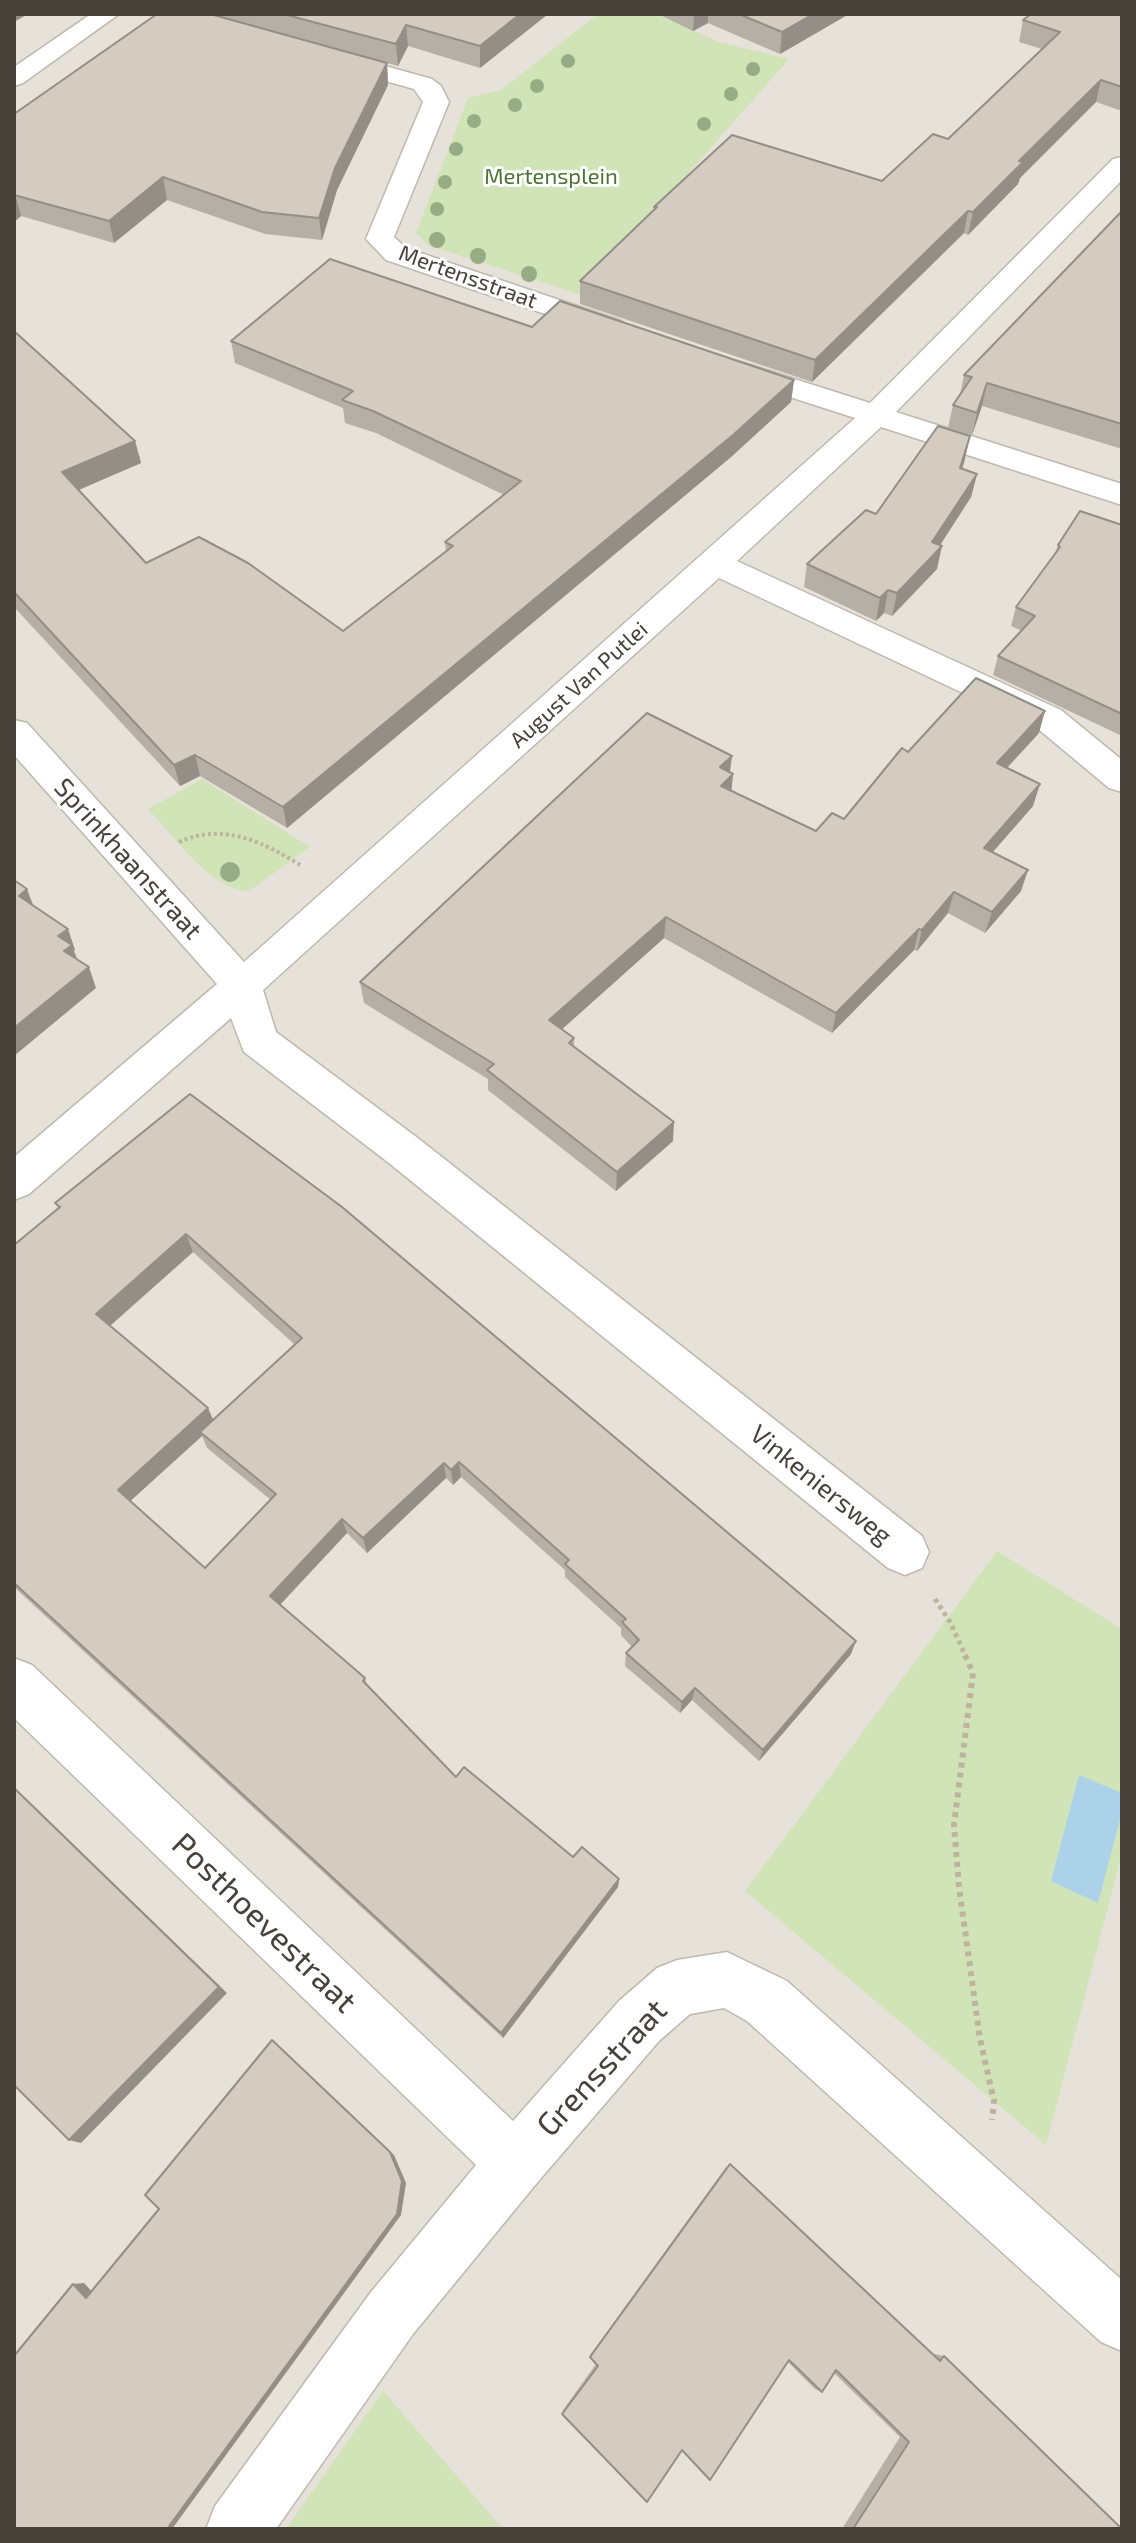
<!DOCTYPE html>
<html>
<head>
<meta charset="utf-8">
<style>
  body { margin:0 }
  #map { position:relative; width:1136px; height:2543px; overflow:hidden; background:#f3f1ea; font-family:"Exo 2",sans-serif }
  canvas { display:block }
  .frame { position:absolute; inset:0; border:16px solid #474139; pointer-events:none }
</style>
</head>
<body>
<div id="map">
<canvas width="1136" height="2543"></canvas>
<div class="frame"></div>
</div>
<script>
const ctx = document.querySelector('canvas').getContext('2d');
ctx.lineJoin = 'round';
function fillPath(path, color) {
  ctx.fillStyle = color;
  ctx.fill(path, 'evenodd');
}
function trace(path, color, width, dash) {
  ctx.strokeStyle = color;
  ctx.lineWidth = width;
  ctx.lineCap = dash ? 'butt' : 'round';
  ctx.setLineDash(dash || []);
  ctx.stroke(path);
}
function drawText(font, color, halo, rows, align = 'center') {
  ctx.font = font + ' "Exo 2",sans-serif';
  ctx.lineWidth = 6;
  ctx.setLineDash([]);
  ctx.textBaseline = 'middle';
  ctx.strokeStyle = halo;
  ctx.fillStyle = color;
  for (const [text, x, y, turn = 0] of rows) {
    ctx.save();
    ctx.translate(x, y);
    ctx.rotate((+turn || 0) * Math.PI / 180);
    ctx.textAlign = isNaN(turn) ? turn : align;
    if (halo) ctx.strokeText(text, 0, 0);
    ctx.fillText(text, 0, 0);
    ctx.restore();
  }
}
fillPath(new Path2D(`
  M14 14H1122V2529H14Z`), '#e7e2d9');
fillPath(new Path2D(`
  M598 14H658L719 42 789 59 581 295 428 245 416 233 468 98 501 90Z
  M202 779 310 847 249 891C212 891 173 835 148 809Z
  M997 1551 1122 1629V1853L1046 2145 745 1891Z
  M383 2391 503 2529H286Z`), '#d0e4b7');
fillPath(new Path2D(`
  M1079 1775 1122 1793V1812L1098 1903 1051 1881Z`), '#acd2ea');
const minor = new Path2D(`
  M91 14H119L23 83 14 86V67Z
  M331 51 432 79 441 86 449 102 394 237 406 248 621 321 626 327 621 333 611 336 601 333 386 260 366 239 423 102 414 89 322 63 319 58 322 53Z
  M1122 157V180L896 412 1122 484V505L881 427 737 561 1061 710 1122 760V792L1109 788 1037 728 719 578 263 990 276 1032 419 1139 922 1536 929 1552 922 1568 905 1575 888 1568 389 1163 244 1052 231 1018 29 1194 14 1200V1157L217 984 14 755V720L27 723 244 962 855 418 725 376 721 370 725 364 736 361 747 364 870 403 1113 159Z
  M14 1658 32 1665 513 2121 619 2001 657 1968 677 1960 727 1952 787 1981 1122 2280V2351L1101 2342 747 2021 724 2008 690 2014 659 2041 536 2184 413 2334 276 2529H206L215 2506 371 2292 476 2165 14 1718Z`);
trace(minor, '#beb8ad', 3);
trace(new Path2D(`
  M179 842C223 822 263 842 300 865`), '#bfb3a0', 4, [3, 3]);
trace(new Path2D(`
  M935 1599 950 1622 966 1657`), '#bfb3a0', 5, [4, 4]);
trace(new Path2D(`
  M965 1655 973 1673 954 1825 959 1887 980 2039 994 2101 992 2120`), '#bfb3a0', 6, [5, 5]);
fillPath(minor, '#fff');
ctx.fillStyle = '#97ac84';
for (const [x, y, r] of [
  [568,61,7],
  [753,69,7],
  [537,86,7],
  [731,94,7],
  [515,105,7],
  [474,121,7],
  [704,124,7],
  [456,149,7],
  [445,182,7],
  [437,209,7],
  [437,240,8],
  [478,256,8],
  [529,274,8],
  [230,872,10]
]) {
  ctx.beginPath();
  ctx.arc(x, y, r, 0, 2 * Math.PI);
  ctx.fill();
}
fillPath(new Path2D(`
  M157 14H548L480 68 408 46 398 66 387 63 388 85 337 190 322 240 265 234 167 200 114 243 21 216 14 222V114Z
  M658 14H849L780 54 708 23 693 31Z
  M1025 14H1122V111L1096 102 1020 178 1018 184 968 235 964 233 812 382 580 304V281L654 210V207L882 181 948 139 1042 49 1019 42 1023 20 1029 15Z
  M1122 211V449L982 406 972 435 948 428 953 405 960 395 964 375Z
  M532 327 794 380 791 402 731 457 287 828 200 776 180 786 14 607V331L135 441 141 463 79 490 146 563 343 631 446 551 445 542 504 495 376 433 345 423 343 408 235 363 231 341Z
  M965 459 962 469 977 474 971 497 940 545 937 569 892 616 884 613 876 621 804 587 807 564 876 514Z
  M1122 525V736L993 675 998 656 1022 631 1011 626 1016 607 1055 554 1058 545Z
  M1039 733 1007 768 1033 806 992 853 1021 891 985 933 948 913 917 951 914 950 832 1033 664 938 562 1029 574 1038V1046L673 1141 616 1191 488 1090V1079L364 1003 360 982 732 756 730 772 733 774 731 791 816 831 844 819 908 752Z
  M190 1094 851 1654 759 1761 692 1700 680 1713 625 1666 626 1653 632 1647 621 1635V1628L565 1577V1570L461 1477 453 1485 446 1478 367 1553 347 1533 280 1605 365 1678 367 1685 456 1777 573 1857 619 1879 618 1887 503 2038 14 1587V1245L58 1208 55 1203ZM193 1252 295 1345 213 1420 110 1326ZM202 1436 207 1448 271 1500 205 1568 130 1501Z
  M730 2164 933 2355 934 2354 944 2356 1122 2529H842L900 2437 834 2373 822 2392 815 2389 788 2362 682 2450 562 2414 563 2410 596 2364 590 2355 726 2167Z`), '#b6afa5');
fillPath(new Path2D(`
  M14 14H28L14 22Z
  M520 14H548L480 68V46Z
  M694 14H708V23L693 31Z
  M813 14H849L780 54 782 32Z
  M406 25 408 46 398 66 396 44Z
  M387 63 388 85 337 190 322 240 319 218 335 168Z
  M1101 80 1096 102 1020 178 1018 184 968 235 973 212 1019 161Z
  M163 177 167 200 114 243 109 221Z
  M15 194 21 216 14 222V195Z
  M968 211 964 233 812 382 815 360Z
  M794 380 791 402 731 457 287 828 283 807Z
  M987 383 982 406 972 435 977 413Z
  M970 436 965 459 955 492 960 468Z
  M135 441 141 463 69 494 62 472Z
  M977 474 971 497 935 553 942 546 937 569 892 616 897 593Z
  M888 590 884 613 876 621 880 598Z
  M1045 711 1039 733 991 785 997 763Z
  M195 755 200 776 180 786 174 765Z
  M732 756 729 777 733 774 731 795 718 808 720 767Z
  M1040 784 1033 806 977 870 984 848Z
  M1028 870 1021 891 985 933 992 912Z
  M27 889 35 910 19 896Z
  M954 892 948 913 917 951 922 930Z
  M666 917 664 938 550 1040 549 1020Z
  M68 929 75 950 74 951 80 966 72 972 58 936Z
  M919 929 914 950 832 1033 836 1013Z
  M89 967 96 988 14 1056V1028Z
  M674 1122 673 1141 616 1191 617 1172Z
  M186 1234 193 1252 104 1331 96 1314Z
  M208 1408 215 1424 200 1432 202 1436 126 1505 118 1490Z
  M459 1462 461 1477 453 1485 451 1470Z
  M444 1463 446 1478 367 1553 363 1538Z
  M342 1519 347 1533 275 1610 270 1596Z
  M856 1641 851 1654 759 1761 763 1750Z
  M695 1688 692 1700 680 1713 682 1702Z
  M14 1787 227 1993 81 2143 69 2140Z
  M619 1879 618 1887 503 2038 501 2033Z
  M272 2040 394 2155 406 2183 401 2215 172 2529H167Z
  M84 2283 97 2297 86 2298 73 2284Z`), '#948f86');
const building = new Path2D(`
  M157 14H210L387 63 335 168 319 218 262 212 163 177 109 221 14 195V114Z
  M283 14H520L480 46 406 25 396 44Z
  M739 14H813L782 32Z
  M1031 14H1122V87L1101 80 1019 161 1023 162 973 212 968 211 815 360 580 281 657 207H654L732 135 882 181 933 134 948 139 1060 32 1023 20Z
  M1122 211V424L987 383 977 413 953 405 972 377 964 375Z
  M330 259 532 327 560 301 794 380 733 435 283 807 195 755 174 765 14 592V331L135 441 62 472 146 563 199 537 248 563 343 631 453 546 445 542 521 481 373 411 342 400 353 391 231 341Z
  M938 426 970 436 960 468 977 474 932 542 942 546 897 593 888 590 880 598 807 564 866 510 876 514Z
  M1080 511 1122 525V714L998 656 1035 616 1016 607 1060 547 1058 545Z
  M976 678 1045 711 997 763 1040 784 984 848 1028 870 992 912 954 892 922 930 919 929 836 1013 666 917 549 1020 574 1038 569 1043 674 1122 617 1172 487 1070 494 1064 360 982 647 713 732 756 720 767 733 774 721 786 816 831 832 813 844 819 902 748 908 752Z
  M14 880 27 889 19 896 68 929 58 936 72 945 64 951 89 967 14 1028Z
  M190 1094 342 1207 856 1641 763 1750 695 1688 682 1702 626 1653 639 1640 622 1622 626 1619 565 1564 569 1560 459 1462 451 1470 444 1463 363 1538 342 1519 270 1596 365 1678 363 1681 456 1777 464 1767 573 1857 582 1847 619 1879 501 2033 14 1583V1245L60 1207 55 1203ZM186 1234 302 1338 200 1432 276 1494 205 1568 118 1490 208 1408 96 1314Z
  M14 1788 219 1987 69 2140 14 2085Z
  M272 2040 390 2152 402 2181 397 2214 167 2529H14V2356L73 2284 86 2298 159 2209 145 2195Z
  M730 2164 940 2361 944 2356 1122 2529H853L909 2442 836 2370 822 2392 789 2360 710 2480 682 2450 647 2502 562 2414 598 2366 590 2357Z`);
fillPath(building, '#d4ccc0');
trace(building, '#948f86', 2);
drawText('22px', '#4b7431', '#fff', [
  ["Mertensplein",551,177]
]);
drawText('22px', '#474139', '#fff', [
  ["Mertensstraat",468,277,20],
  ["August Van Putlei",579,685,-42]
]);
drawText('26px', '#474139', '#fff', [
  ["Sprinkhaanstraat",128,859,48],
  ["Vinkeniersweg",821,1485,39]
]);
drawText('32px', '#474139', '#fff', [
  ["Posthoevestraat",264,1923,44],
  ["Grensstraat",602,2068,-47]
]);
</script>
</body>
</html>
